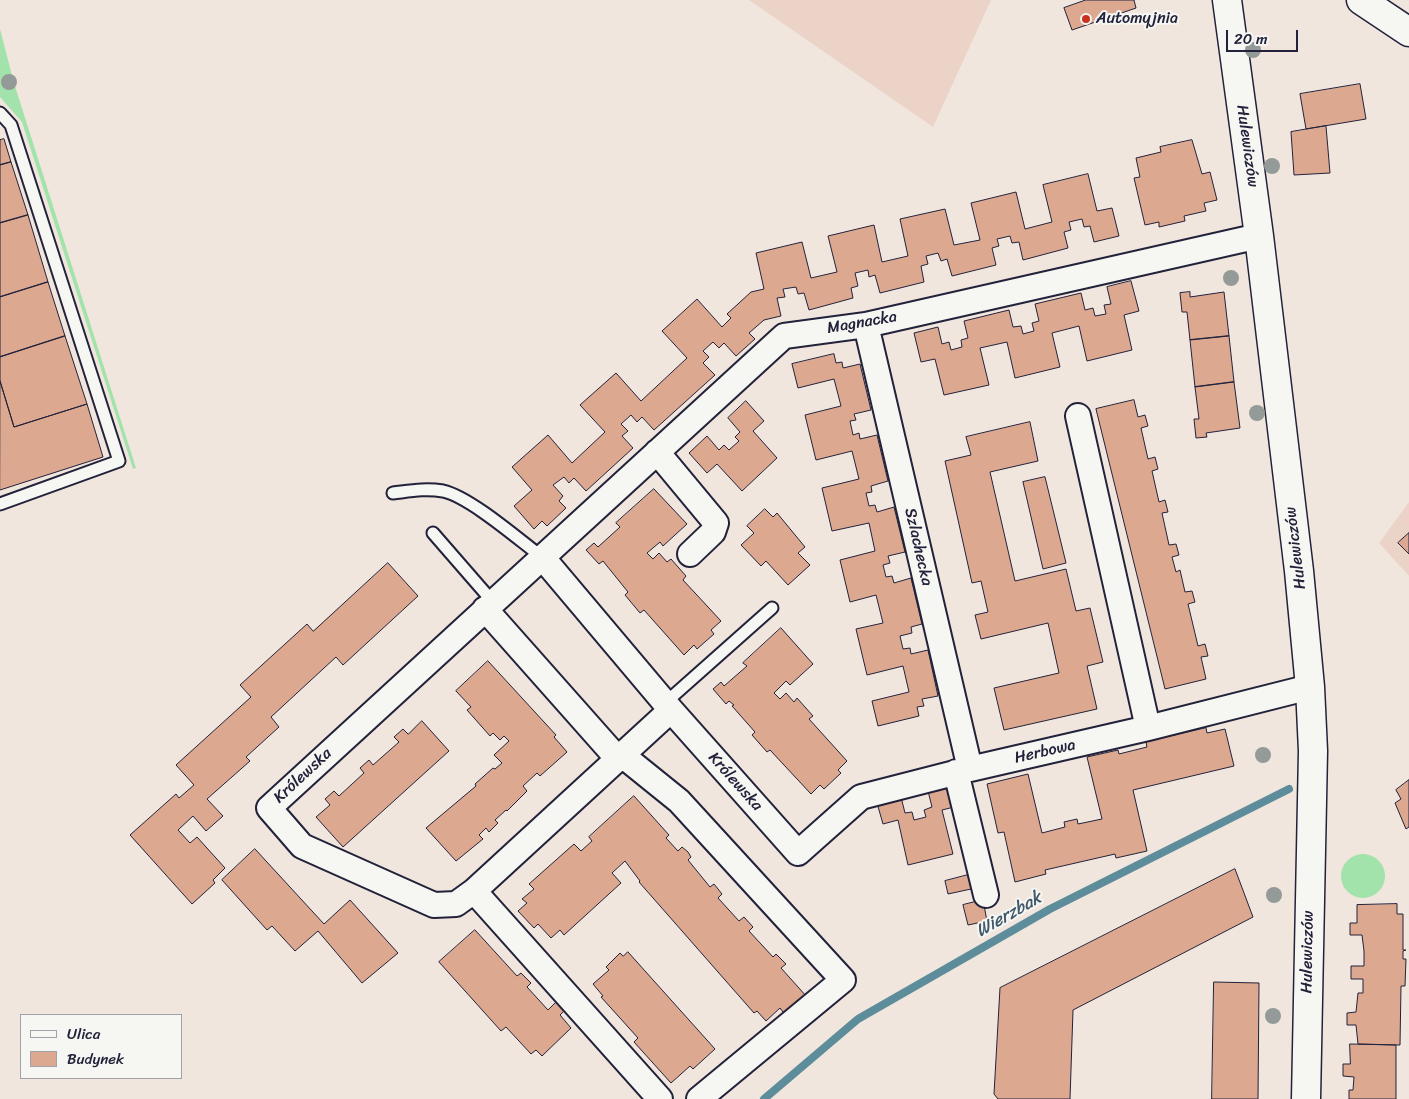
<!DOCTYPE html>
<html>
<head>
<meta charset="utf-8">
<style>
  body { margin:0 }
  #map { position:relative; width:1409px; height:1099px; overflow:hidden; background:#f1e6de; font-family:Sriracha,sans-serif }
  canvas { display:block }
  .legend { position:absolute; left:20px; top:1014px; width:162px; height:65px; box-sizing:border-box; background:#f6f6f2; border:1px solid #a1a1a9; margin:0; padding:6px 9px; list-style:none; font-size:15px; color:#22223b }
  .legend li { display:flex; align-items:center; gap:10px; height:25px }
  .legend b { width:25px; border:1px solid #a1a1a9 }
  .scale { position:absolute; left:1226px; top:30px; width:72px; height:22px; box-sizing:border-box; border:2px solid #22223b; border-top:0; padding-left:6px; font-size:15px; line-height:18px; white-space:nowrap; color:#22223b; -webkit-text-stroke:4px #f6f6f2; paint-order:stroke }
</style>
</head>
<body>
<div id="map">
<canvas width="1409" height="1099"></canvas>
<ul class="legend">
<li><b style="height:6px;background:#f6f6f2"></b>Ulica</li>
<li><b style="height:14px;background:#dca890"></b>Budynek</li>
</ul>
<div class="scale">20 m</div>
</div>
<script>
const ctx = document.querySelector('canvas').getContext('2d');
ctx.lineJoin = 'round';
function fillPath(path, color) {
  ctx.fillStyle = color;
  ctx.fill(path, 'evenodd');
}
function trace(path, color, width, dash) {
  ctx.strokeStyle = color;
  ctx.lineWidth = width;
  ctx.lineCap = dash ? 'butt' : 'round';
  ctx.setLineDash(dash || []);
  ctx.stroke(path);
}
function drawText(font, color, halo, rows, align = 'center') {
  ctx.font = font + ' Sriracha,sans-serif';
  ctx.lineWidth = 4;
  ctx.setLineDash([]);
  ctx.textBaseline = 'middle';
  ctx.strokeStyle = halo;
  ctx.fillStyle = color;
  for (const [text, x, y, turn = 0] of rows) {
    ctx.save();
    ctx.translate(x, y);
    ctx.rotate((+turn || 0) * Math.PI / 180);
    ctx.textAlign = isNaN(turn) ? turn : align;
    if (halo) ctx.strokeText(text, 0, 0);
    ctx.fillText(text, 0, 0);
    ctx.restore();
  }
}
fillPath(new Path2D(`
  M749 0H991L933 127Z
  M1409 502V576L1379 543Z`), '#ebd3c7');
fillPath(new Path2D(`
  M0 29 14 83 136 468 133 469 22 122 0 97Z
  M1341 876a22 22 0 1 1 44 0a22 22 0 1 1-44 0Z`), '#a2e2ab');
trace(new Path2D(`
  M764 1099 858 1019 1050 909 1289 789`), '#5d8d9a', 8);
const building = new Path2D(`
  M1086 0H1134L1136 8 1072 30 1064 8Z
  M1360 84 1366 119 1306 129 1300 94Z
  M1326 126 1330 173 1294 175 1291 132Z
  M4 139 11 162 0 165V140Z
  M1192 140 1202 174 1210 172 1217 200 1204 203 1206 211 1184 216 1185 221 1159 227V222L1145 225 1134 178 1140 177 1136 158 1161 152 1160 147Z
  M11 162 28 215 0 223V165Z
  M1088 174 1097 211 1112 208 1119 236 1094 242 1090 226 1084 227 1082 219 1069 222 1071 230 1064 232 1068 248 1023 260 1019 242 1012 243 1010 236 997 239 999 246 992 248 996 265 952 276 947 259 941 261 938 253 926 256 928 264 921 266 924 282 880 293 875 275 869 277 868 270 855 273 858 286 851 288 853 298 809 310 804 293 798 294 796 287 783 289 785 297 777 298 781 316 764 320 749 333 755 339 736 356 724 343 719 348 713 342 703 351 709 357 703 363 715 375 654 430 642 417 637 422 631 415 621 424 628 431 622 436 633 448 586 491 574 478 569 483 564 477 553 485 563 496 559 501 566 508 547 526 542 521 534 529 514 506 532 490 512 467 548 435 572 463 605 432 580 405 616 373 641 401 687 358 662 331 697 299 722 327 731 318 727 314 751 292 764 289 756 253 802 242 811 278 837 272 828 236 874 225 882 262 908 256 900 219 945 209 954 245 980 240 971 203 1016 192 1025 229 1052 222 1043 185Z
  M28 215 48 282 0 297V223Z
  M1131 281 1139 311 1124 315 1132 350 1087 361 1079 326 1052 333 1060 367 1015 378 1007 342 980 348 989 385 944 395 935 359 921 362 914 333 938 327 942 344 949 342 951 350 962 347 961 340 968 338 964 321 1009 310 1013 327 1021 326 1023 334 1034 331 1032 323 1039 321 1035 304 1081 293 1085 310 1093 308 1095 316 1106 314 1104 305 1111 304 1107 287Z
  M48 282 65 336 0 357V297Z
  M1190 292V297L1224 292 1229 336 1190 340 1187 312H1182L1180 293Z
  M65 336 87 404 14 427 0 381V357Z
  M1229 336 1234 382 1195 387 1190 340Z
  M834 354 836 363 842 362 843 368 860 364 871 410 854 414 856 420 850 421 853 435 859 433 860 439 877 435 888 481 871 486 872 492 866 493 869 506 875 505 877 512 894 507 905 552 888 556 890 563 883 565 886 577 892 576 894 583 911 578 922 624 911 627 912 633 900 636 903 649 910 648 911 654 928 650 938 696 922 699 924 706 917 707 919 716 878 726 872 701 909 692 903 666 867 675 856 629 883 623 876 595 850 602 840 560 875 551 869 523 832 531 822 488 859 479 852 451 816 460 805 415 841 406 834 379 798 388 792 364Z
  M0 381 14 427 87 404 103 457 0 490Z
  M1234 382 1240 428 1206 433 1207 437 1196 438 1194 419H1199L1195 387Z
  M1134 400 1138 417 1145 415 1148 426 1141 428 1148 459 1155 457 1158 469 1152 471 1159 502 1165 500 1168 512 1162 513 1169 545 1176 544 1179 555 1172 557 1176 572 1180 570 1185 592 1192 591 1195 602 1188 604 1198 646 1205 644 1208 656 1201 657 1206 679 1165 689 1096 409Z
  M746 401 764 421 753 431 777 458 742 491 717 464 707 473 689 453 707 436 719 450 724 445 729 450 739 441 735 437 740 432 728 418Z
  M1030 422 1038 461 990 472 1015 581 1066 569 1076 611 1090 608 1103 662 1087 666 1097 709 1004 730 994 688 1059 673 1048 623 981 639 975 615 988 612 981 581 972 583 945 461 971 455 966 437Z
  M1045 477 1066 563 1043 569 1023 482Z
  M654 489 687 524 663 546 660 542 647 553 653 559 659 553 667 562 671 559 686 576 683 580 721 621 711 630 714 634 697 649 694 645 684 655 644 610 640 613 625 595 628 592 603 561 599 564 586 550 594 543 598 547 620 527 616 523Z
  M765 509 773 517 777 513 805 547 798 553 810 565 788 585 766 561 761 566 741 545 754 533 747 526Z
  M1409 533V554L1398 543Z
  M388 563 418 596 343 665 336 657 271 717 279 727 246 757 250 761 207 799 223 816 206 831 193 816 178 830 190 843 197 837 225 868 213 880 215 883 192 904 130 835 176 794 179 798 194 785 176 765 251 697 240 685 307 624 313 631Z
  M781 628 813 664 790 685 786 681 774 693 780 699 786 693 794 702 797 698 813 716 809 719 847 761 838 770 841 773 824 789 820 785 811 794 770 750 767 752 752 735 755 732 732 706 734 705 729 701 726 704 713 689 721 682 724 686 747 666 743 663Z
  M488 661 556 735 554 737 567 752 540 776 537 773 523 786 527 791 507 811 506 810 495 820 498 823 489 832 486 828 479 835 483 839 456 861 426 828 476 786 475 784 493 768 495 769 502 763 494 755 509 741 504 736 500 740 493 733 490 736 467 710 471 707 456 691Z
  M422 721 449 751 343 847 316 817 330 805 325 799 334 791 339 796 364 773 360 768 369 760 373 765 399 742 394 737 403 729 408 734Z
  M1206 728 1207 733 1225 729 1234 766 1133 790 1147 851 1116 858 1115 854 1045 870 1046 874 1015 882 1004 832 998 833 987 784 1028 774 1042 833 1065 827 1064 822 1077 819 1078 824 1102 819 1087 757 1118 750 1119 754 1147 747 1146 742Z
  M1409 780V827L1406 829 1395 803 1401 799 1396 790Z
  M953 785 958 806 942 810 953 854 908 865 898 820 883 824 877 803 901 797 905 813 912 812 914 820 926 817 924 810 932 807 928 791Z
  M634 796 669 835 666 838 678 851 682 847 688 852 691 857 688 860 710 887 714 884 722 894 718 898 739 921 744 917 753 927 749 931 773 957 776 954 786 964 781 968 807 997 786 1016 780 1008 766 1021 757 1011 754 1013 639 882 640 881 625 861 612 873 621 883 564 935 560 930 551 938 538 924 534 928 518 911 527 903 522 899 534 889 529 884 574 844 581 851 592 841 589 837Z
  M255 849 324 924 350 900 398 953 362 983 318 931 295 951 272 926 267 930 222 880Z
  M1235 869 1253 917 1073 1010 1070 1099H998L994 1094 1000 988Z
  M968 875 971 889 948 894 945 881Z
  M983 900 987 921 968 925 963 905Z
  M1397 904V914H1403V950H1406L1403 951V959H1406L1405 986H1401L1400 1045 1358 1044 1356 1025H1347V1013L1356 1012 1358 993H1363V979H1351V966H1364V951L1362 935H1350V923H1357V905Z
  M475 930 517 976 521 973 531 983 527 987 548 1010 556 1002 564 1011 560 1015 571 1028 542 1056 536 1050 531 1054 506 1027 501 1031 439 962Z
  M628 952 715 1049 693 1069 690 1066 671 1083 634 1042 638 1038 601 997 603 996 593 984 609 970 606 967 620 953 623 956Z
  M1214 982 1259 983 1258 1099H1212Z
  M1350 1044 1396 1045V1099H1349V1090H1353L1354 1077 1343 1076V1064H1350Z`);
fillPath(building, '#dca890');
trace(building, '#22223b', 1);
const lane = new Path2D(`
  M0 113 11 125 119 461 0 504
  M393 493C410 491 425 488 443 491 470 497 518 539 542 557
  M433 533 493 602
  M665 703 772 608`);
const street = new Path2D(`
  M866 325 970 769
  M1078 416 1148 728
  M657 452 716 523 713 532 690 554
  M542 557 671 710 798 853 861 797 970 769 1148 728 1310 687
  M485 609 618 759
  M671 710 474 891 456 904 434 905 302 846 269 808 784 336 866 325 1259 236
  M622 755 679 801 843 980 699 1099
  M956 772 986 895
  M474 891 660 1099`);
const secondary = new Path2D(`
  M1227 0 1259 236 1299 571 1310 687 1313 751 1306 1099
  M1361 0 1409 32`);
trace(lane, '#22223b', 15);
trace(street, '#22223b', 28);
trace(secondary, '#22223b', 31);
trace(lane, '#f6f6f2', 11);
trace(street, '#f6f6f2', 24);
trace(secondary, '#f6f6f2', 28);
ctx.fillStyle = '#949a97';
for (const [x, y] of [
  [1253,50],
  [9,82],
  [1272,166],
  [1231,278],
  [1257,413],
  [1263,755],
  [1274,895],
  [1273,1016]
]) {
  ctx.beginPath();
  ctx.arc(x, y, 8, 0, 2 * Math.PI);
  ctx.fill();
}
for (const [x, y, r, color] of [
  [1086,19,5,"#c8321e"]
]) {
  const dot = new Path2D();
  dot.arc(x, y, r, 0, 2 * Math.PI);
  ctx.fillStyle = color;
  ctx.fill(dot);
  trace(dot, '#f6f6f2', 2);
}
drawText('16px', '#22223b', '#f6f6f2', [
  ["Automyjnia",1096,19]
], 'left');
drawText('16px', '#22223b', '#f6f6f2', [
  ["Hulewiczów",1247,146,82],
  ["Magnacka",862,323,-10],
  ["Szlachecka",918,547,77],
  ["Hulewiczów",1296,548,-97],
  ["Herbowa",1045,752,-13],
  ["Królewska",303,776,-43],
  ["Królewska",735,782,48],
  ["Hulewiczów",1308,952,-89]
]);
drawText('italic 18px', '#3f586b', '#f6f6f2', [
  ["Wierzbak",1009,915,-30]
]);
</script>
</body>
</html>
